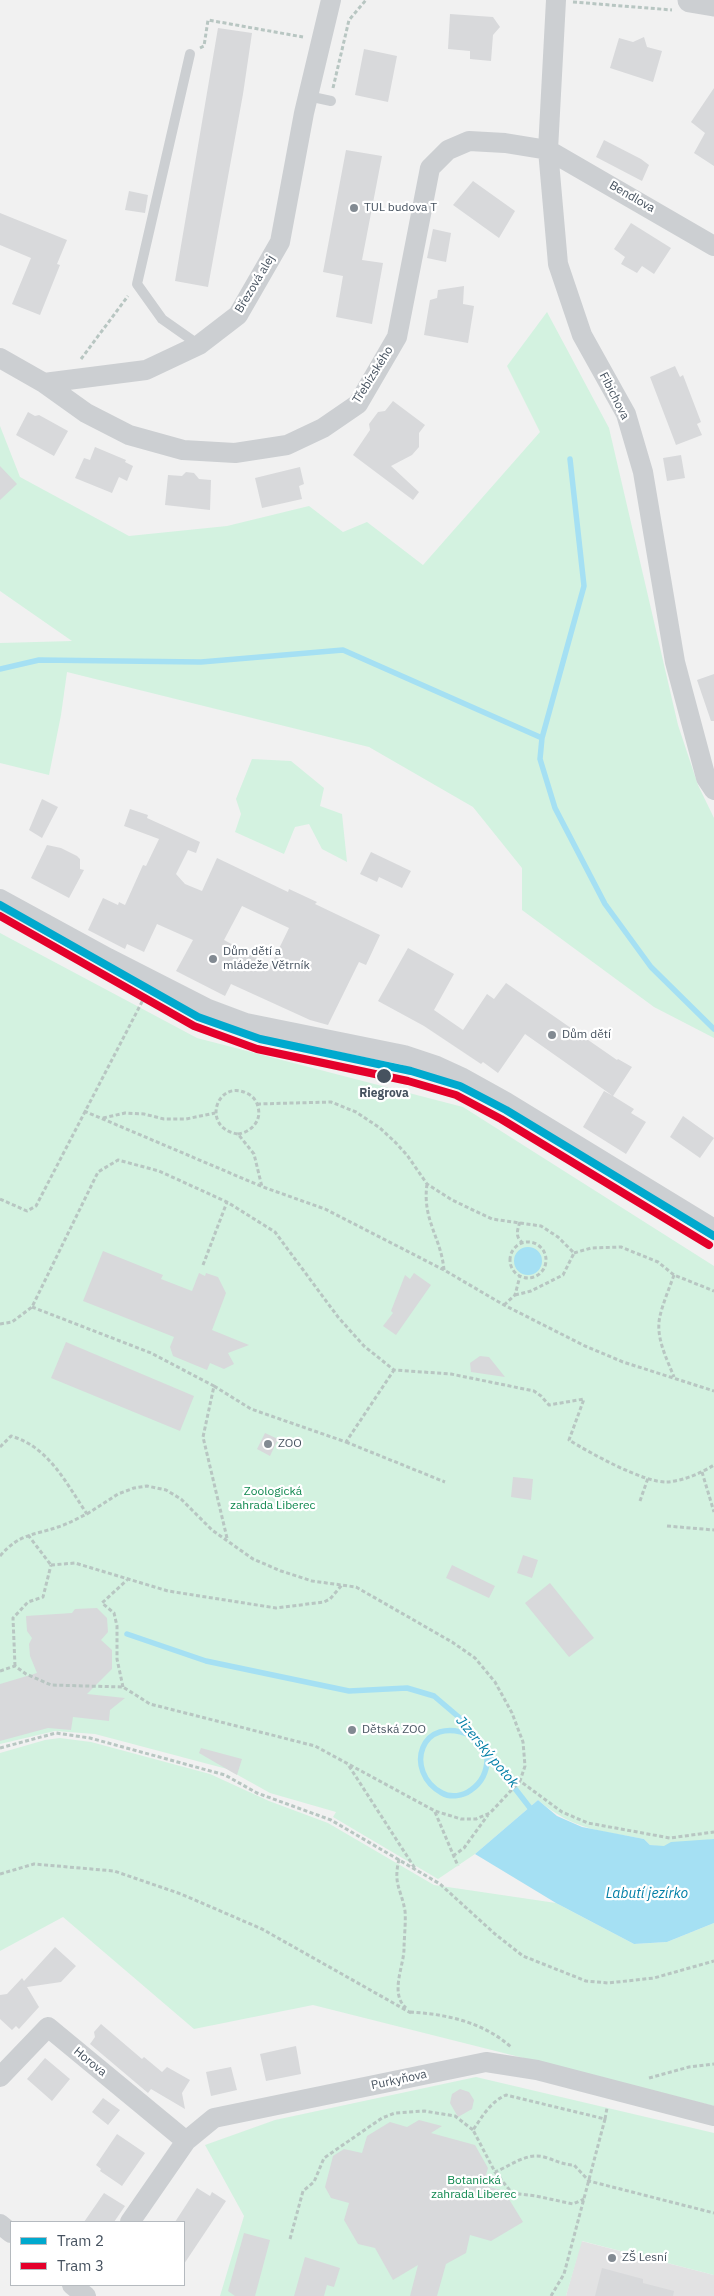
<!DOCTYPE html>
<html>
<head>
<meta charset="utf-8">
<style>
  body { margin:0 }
  #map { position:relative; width:714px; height:2296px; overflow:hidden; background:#f1f1f1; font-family:"IBM Plex Sans",sans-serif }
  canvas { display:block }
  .legend { position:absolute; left:10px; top:2221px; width:175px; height:65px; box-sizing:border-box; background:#fff; border:1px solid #b5babf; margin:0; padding:6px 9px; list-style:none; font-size:15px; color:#46525f }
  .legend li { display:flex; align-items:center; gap:10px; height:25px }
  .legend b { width:25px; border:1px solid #b5babf }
</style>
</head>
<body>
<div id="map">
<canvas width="714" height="2296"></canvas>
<ul class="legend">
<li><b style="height:6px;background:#00a9ce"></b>Tram 2</li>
<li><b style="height:6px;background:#e4002b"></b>Tram 3</li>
</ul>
</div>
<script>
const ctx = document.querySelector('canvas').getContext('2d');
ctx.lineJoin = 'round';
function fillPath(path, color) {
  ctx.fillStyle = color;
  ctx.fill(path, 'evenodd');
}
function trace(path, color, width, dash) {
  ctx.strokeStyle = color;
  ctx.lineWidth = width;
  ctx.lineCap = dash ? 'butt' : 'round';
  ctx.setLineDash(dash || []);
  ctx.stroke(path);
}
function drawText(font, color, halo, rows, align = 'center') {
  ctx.font = font + ' "IBM Plex Sans",sans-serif';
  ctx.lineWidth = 4.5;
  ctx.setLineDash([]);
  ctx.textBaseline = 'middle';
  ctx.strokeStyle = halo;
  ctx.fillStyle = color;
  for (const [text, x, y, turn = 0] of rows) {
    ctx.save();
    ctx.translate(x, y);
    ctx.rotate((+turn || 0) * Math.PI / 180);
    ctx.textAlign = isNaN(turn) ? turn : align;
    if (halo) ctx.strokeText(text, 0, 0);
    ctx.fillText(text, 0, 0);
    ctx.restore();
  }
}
fillPath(new Path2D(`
  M581 2241 714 2275V2296H566Z`), '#e2e2e3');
fillPath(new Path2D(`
  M547 312 609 428 678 725 698 785 714 818V1038L654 1007 522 910V868L473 807 369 747 67 672 61 715 49 775 0 763V643L72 641 0 591V426L20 477 129 536 227 526 309 506 343 532 367 522 423 565 540 432 507 366Z
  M252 759 291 761 324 788 320 806 342 814 347 862 322 849 309 824 295 827 284 854 235 832 241 814 236 799Z
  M0 933 197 1038 463 1107 714 1266V1839L664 1847 650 1845 644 1839C599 1830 575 1831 538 1800L475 1854 438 1879 333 1817 336 1812 270 1793 227 1769 95 1734 55 1731 0 1744Z
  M60 1738 91 1742 210 1774 269 1801 328 1823 434 1885 556 1903 634 1944 667 1942 714 1923V2106L313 2005 194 2029 63 1917 0 1951V1753L45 1740Z
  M476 2077 714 2133V2275L582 2241 566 2296H220L244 2216 205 2145 275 2120Z`), '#d3f2e0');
fillPath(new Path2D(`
  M514 1261a14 14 0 1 1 28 0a14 14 0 1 1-28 0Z
  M538 1800 557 1816 582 1827 644 1839 650 1845 664 1846 671 1842 714 1839V1923L667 1942 634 1944 556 1903 475 1854Z`), '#a5e0f3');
trace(new Path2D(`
  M0 669 39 660 201 662 343 650 542 738 540 759 555 808 605 904 651 967 714 1029
  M542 738 584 586 570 459
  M127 1634 206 1661 349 1691 407 1688 434 1696 461 1719 534 1813
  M472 1736C420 1712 403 1772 442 1793 451 1798 463 1796 471 1790 484 1781 488 1769 487 1754`), '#a5e0f3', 5.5);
fillPath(new Path2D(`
  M450 14 493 17 500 27 493 35 491 61 470 59V51L448 49Z
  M218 28 252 33 243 94 208 287 175 281Z
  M644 37 647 47 662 51 653 82 610 68 619 38 633 42Z
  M364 49 397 56 388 102 355 95Z
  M714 88V166L694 153 705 133 691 122Z
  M604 140 641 159 649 165 642 181 596 157Z
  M346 150 382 156 362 260 383 263 372 324 336 317 343 276 323 272Z
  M473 181 515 211 499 238 453 205Z
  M129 191 148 195 145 213 125 210Z
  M0 213 67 240 57 264 60 265 40 315 12 304 31 258 0 245Z
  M631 223 671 248 654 274 642 266 637 273 621 264 625 257 614 249Z
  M433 229 451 233 446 262 427 258Z
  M464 286 463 304 474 306 468 343 424 335 430 300 437 298 438 290Z
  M675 366 680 377 683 375 701 422 697 424 702 435 676 445 650 377Z
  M393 401 425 425 419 433V447L412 455 391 466 419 492 413 500 353 455 370 430 369 424 378 412 385 411Z
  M28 412 35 416 39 415 68 431 54 456 16 435Z
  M95 447 126 460 125 462 133 466 127 481 119 477 112 493 75 478 84 458 90 460Z
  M681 455 685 478 667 481 663 458Z
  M0 466 17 484 0 500Z
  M300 467 304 484 299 486 302 499 262 508 255 478Z
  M186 472 194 473 199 479 211 480 210 510 165 505 168 475 182 476Z
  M714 674V721H711L697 680Z
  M42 799 58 807 42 838 29 830Z
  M130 809 148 815 147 818 200 842 196 853 188 850 176 874 185 884 202 891 217 858 288 892 289 889 317 902 315 904 380 935 366 965 359 962 328 1025 310 1020 231 984 225 996 176 971 193 940 157 924 144 952 127 944 125 949 88 930 103 898 118 905 119 902 125 905 143 865 146 866 159 839 124 826ZM242 906 289 928 271 965 224 940Z
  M47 845 61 848 77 856 80 859V869L84 870 69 898 31 878Z
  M371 852 411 871 402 888 379 877 377 882 360 874Z
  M408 948 454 974 434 1010 463 1030 487 994 494 999 506 983 617 1060 618 1059 632 1067 613 1096 634 1109 631 1113 646 1122 626 1154 583 1127 604 1091 613 1096 525 1034 498 1073 483 1062 481 1064 424 1026 378 1001Z
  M683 1116 714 1138 700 1158 670 1137Z
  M103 1251 163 1275 161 1279 192 1291 199 1273 205 1276 206 1273 218 1277 226 1293 212 1330 249 1345 228 1353 234 1364 224 1369 210 1363 207 1370 173 1356 170 1347 174 1337 83 1301Z
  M414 1273 431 1285 396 1335 383 1326 393 1313 391 1311 405 1275 410 1279Z
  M66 1342 194 1396 180 1431 51 1378Z
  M480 1356 489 1357 505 1377 471 1372 470 1363Z
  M265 1433 278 1439 270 1456 257 1449Z
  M513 1477 533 1479 531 1500 511 1497Z
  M523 1555 538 1560 532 1578 517 1573Z
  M452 1565 495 1586 489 1598 446 1578Z
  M550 1583 594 1638 569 1657 525 1603Z
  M97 1608 107 1618 108 1632 101 1640 112 1650V1669L87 1694 125 1698 110 1710 109 1721 73 1717 71 1730 48 1728 0 1741V1684L37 1673 30 1656 29 1644 32 1638 27 1631 26 1616 72 1613 75 1609Z
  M201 1748 242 1759 237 1775 199 1753Z
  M55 1947 76 1966 61 1982 27 1987 39 2007 19 2029 16 2026 12 2030 0 2019V1995L7 1994 22 1978 24 1981Z
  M101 2024 142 2059 144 2057 162 2072 167 2067 190 2080 182 2093 185 2109 151 2089 148 2093 90 2044 95 2037 94 2032Z
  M296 2046 301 2074 266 2081 260 2054Z
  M45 2058 70 2079 52 2101 27 2079Z
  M231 2067 237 2090 211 2096 206 2072Z
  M460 2089 469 2092 474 2100 472 2109 458 2117 450 2103 452 2094Z
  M103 2098 120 2110 108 2125 92 2112Z
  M419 2120 442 2126 431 2133 475 2145 488 2168 483 2185 504 2191 523 2222 491 2241 470 2235 466 2253 446 2264 437 2296H410L418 2265 393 2280 375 2248 358 2244 344 2220 349 2203 331 2198 325 2187 333 2156 344 2149 362 2153 367 2136 390 2122 407 2127Z
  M117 2134 145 2153 122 2186 100 2171 101 2169 96 2165Z
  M197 2188 210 2196 212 2192 226 2201 184 2264V2222H175Z
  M104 2193 125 2206 114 2222H84Z
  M244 2233 270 2240 255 2296H235L228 2291Z
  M305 2257 340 2268 334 2287 327 2285 324 2296H294Z
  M602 2268 643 2279V2283L674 2291 673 2296H595Z`), '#d8d9db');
trace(new Path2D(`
  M573 2 672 10
  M200 48 204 46 208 20 303 37
  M333 88 349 20 366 0
  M81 359 128 296
  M257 1104 331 1102 356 1112 380 1128 395 1142 407 1155 427 1184 452 1200 492 1219 541 1226 558 1237 574 1253
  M84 1111 263 1187 325 1209 444 1270 504 1305 585 1346 623 1362 714 1391
  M103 1118 125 1113 144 1114 164 1119H186L215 1113
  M238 1134C251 1132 262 1121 258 1107 257 1101 252 1095 246 1093 217 1079 200 1128 238 1134L254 1154 262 1187
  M427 1184C422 1220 441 1237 444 1270
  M0 1199 27 1211 36 1206 144 998
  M520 1222C517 1231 515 1237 523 1243
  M510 1260a18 18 0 1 1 36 0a18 18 0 1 1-36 0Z
  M574 1253 591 1248 621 1247 658 1262 674 1275 714 1291
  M203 1265 227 1202
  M674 1275C669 1289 663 1303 660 1316 655 1337 667 1359 674 1377
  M515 1295 531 1291 563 1275 574 1253
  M504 1305 515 1295 520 1276
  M32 1307 151 1353 214 1386
  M0 1324 12 1322 32 1307 98 1172 118 1160 159 1171 227 1202 275 1232 338 1317 364 1346 394 1370 451 1374 534 1391 541 1396 549 1405 584 1399 569 1440C590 1453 644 1483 667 1482 683 1481 701 1473 714 1465
  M346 1442 445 1482
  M0 1447 11 1436C49 1447 66 1483 87 1514 78 1518 68 1524 58 1527 32 1536 20 1533 0 1556
  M702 1472 714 1512
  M640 1501 648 1478
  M87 1514 118 1494 134 1488 147 1486 166 1490 181 1499 212 1530 253 1559 281 1571 312 1581 356 1587 452 1642 475 1658 495 1682 512 1713 523 1742 525 1766 520 1781
  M667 1526 714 1530
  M28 1535 51 1565
  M227 1538 203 1437 214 1386 251 1409 346 1442 394 1370
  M51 1565 75 1563 168 1591 276 1608 324 1602 330 1599 342 1585
  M15 1666 13 1618 28 1602 43 1597 51 1565
  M0 1671 15 1666 26 1674 51 1685 123 1687 150 1704 315 1746 435 1811 461 1819H476L490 1813 520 1781 562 1812 588 1823 670 1838 714 1832
  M123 1687 117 1659V1626L114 1613 102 1603 127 1580
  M0 1748 56 1733 90 1738 225 1775 257 1793 331 1820 440 1884 495 1934 523 1956 586 1981 608 1983 654 1978 714 1961
  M349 1766 416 1870
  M435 1812 458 1866
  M453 1856 464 1848 488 1815
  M399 1859C393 1885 401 1888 405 1911 406 1923 404 1938 404 1950 403 1968 390 1994 406 2008
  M0 1874 34 1864 114 1871 181 1894 262 1929 411 2013
  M410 2012C446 2014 483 2022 511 2047
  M649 2078 689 2067 714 2064
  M605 2119 607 2108
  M495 2172 512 2193 536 2196 573 2204 584 2199
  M290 2239 303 2191 314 2182 324 2158 382 2118 395 2113 424 2111 455 2116 473 2130
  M551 2296 564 2274 605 2119 506 2095C490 2102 482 2117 473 2130L495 2172C510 2166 527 2152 544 2157 555 2160 563 2165 574 2165L589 2181 714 2213`), '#b8c6c2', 3, [4, 2.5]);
trace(new Path2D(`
  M190 54 137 284 162 319 199 345
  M308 96 331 101`), '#cccfd2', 10);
trace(new Path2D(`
  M556 0 548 150 558 264 582 335 626 414 643 472 675 662 706 778 714 790
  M0 358 44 383 146 370 199 345 238 315 280 242 304 113 331 0
  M44 383 86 413 129 435 183 450 235 453 287 445 323 428 358 404 397 337 430 168 448 150 469 141 505 143 548 150 714 246
  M0 899 108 958 206 1008 246 1023 404 1055 437 1066 461 1077 506 1102 714 1229
  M0 2077 48 2027 186 2141
  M130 2222 186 2141 214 2118 486 2062 537 2070 714 2116
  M0 2224 11 2233
  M72 2285 86 2296`), '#cccfd2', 20);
trace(new Path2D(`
  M690 0 714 4`), '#cccfd2', 25);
trace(new Path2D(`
  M0 905 198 1017 260 1039 411 1071 460 1086 506 1110 714 1236`), '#00a9ce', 8);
trace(new Path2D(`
  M0 916 194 1026 257 1049 408 1081 456 1095 501 1119 709 1245`), '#e4002b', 8);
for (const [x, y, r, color] of [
  [354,208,5,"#828a92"],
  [213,959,5,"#828a92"],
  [552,1035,5,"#828a92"],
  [384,1076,8,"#46525f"],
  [268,1444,5,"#828a92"],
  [352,1730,5,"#828a92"],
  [612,2258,5,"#828a92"]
]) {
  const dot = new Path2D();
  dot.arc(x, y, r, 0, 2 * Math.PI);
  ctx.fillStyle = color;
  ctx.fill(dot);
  trace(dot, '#fff', 2);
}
drawText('12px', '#46525f', '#fff', [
  ["Bendlova",632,197,30],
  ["Březová alej",255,284,-59],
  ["Třebízského",373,375,-58],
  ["Fibichova",614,396,63],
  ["Horova",90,2062,39],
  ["Purkyňova",399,2080,-12]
]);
drawText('12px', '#46525f', '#fff', [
  ["TUL budova T",364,208],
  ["Dům dětí a",223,952],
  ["mládeže Větrník",223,966],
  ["Dům dětí",562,1035],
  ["ZOO",278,1444],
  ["Dětská ZOO",362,1730],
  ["ZŠ Lesní",622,2258]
], 'left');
drawText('bold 12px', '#46525f', '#fff', [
  ["Riegrova",384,1094]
]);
drawText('12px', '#0f884f', '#fff', [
  ["Zoologická",273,1492],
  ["zahrada Liberec",273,1506],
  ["Botanická",474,2181],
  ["zahrada Liberec",474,2195]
]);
drawText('italic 14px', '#027fa7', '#fff', [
  ["Jizerský potok",487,1752,50],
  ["Labutí jezírko",647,1894]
]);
</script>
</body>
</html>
